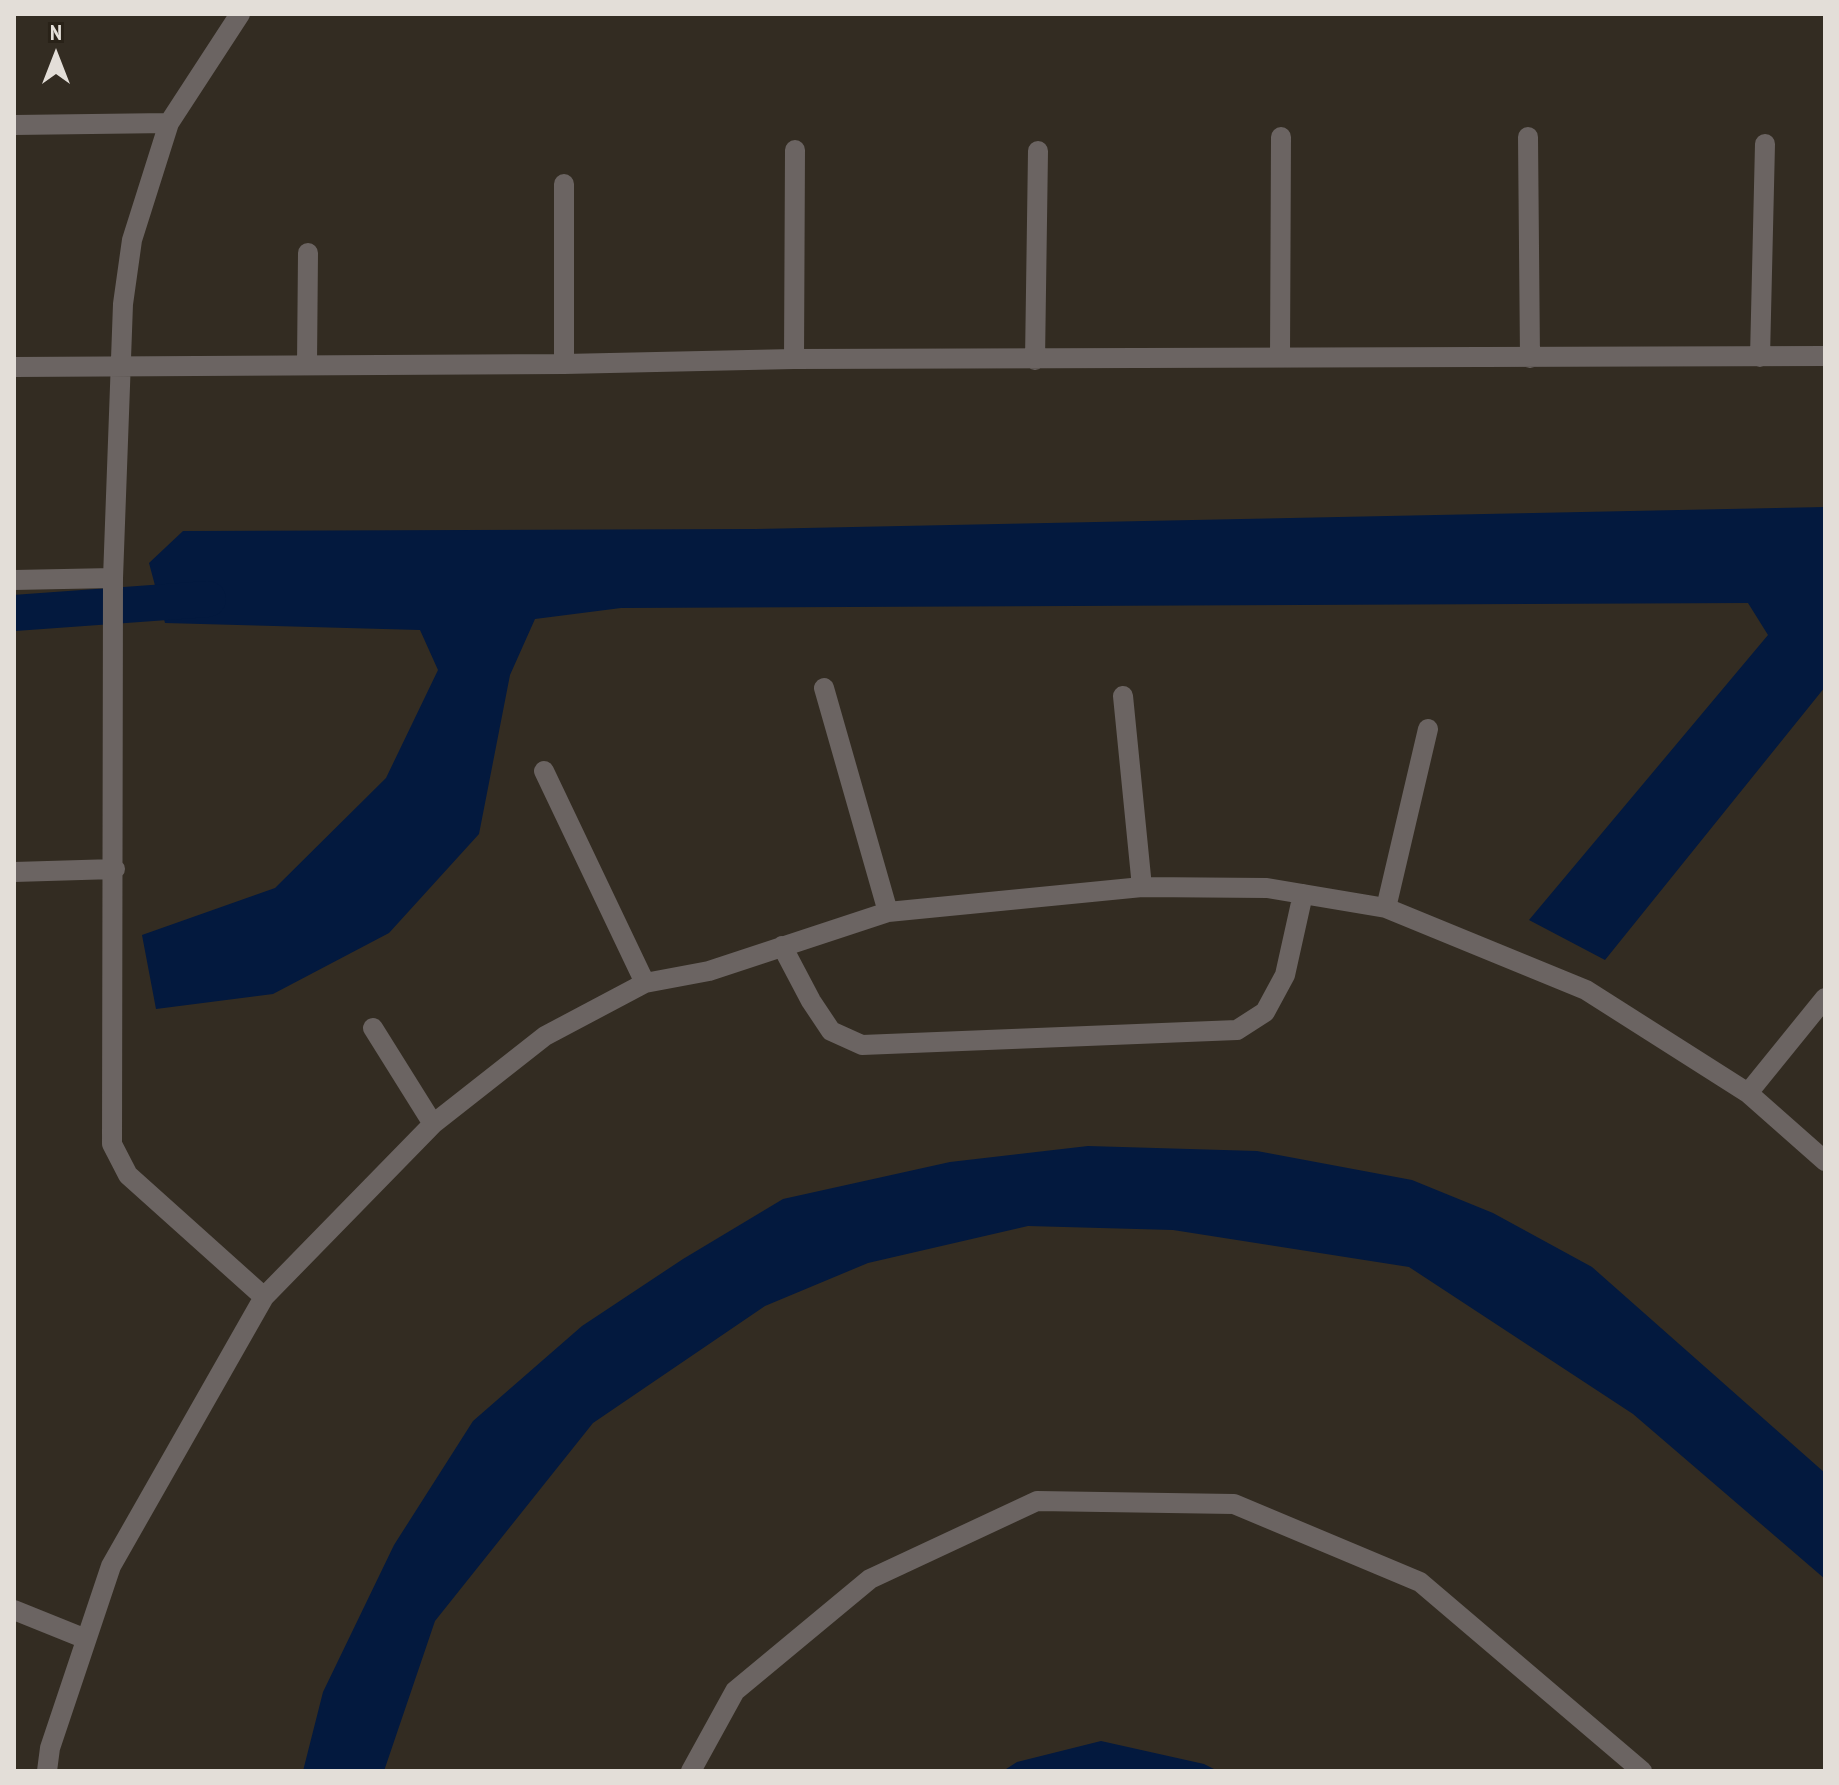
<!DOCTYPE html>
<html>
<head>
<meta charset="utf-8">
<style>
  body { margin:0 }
  #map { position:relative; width:1839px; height:1785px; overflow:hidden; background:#332c22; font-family:"PT Sans Narrow",sans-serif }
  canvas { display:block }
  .frame { position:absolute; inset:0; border:16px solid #e3ded8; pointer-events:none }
  .north { position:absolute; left:16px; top:16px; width:80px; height:80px; -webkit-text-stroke:6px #292218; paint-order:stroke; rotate:0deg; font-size:22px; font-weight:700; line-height:32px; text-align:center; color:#e3ded8 }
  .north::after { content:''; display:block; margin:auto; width:28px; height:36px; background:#e3ded8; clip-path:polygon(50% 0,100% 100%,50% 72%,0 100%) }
</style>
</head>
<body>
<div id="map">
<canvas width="1839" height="1785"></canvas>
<div class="frame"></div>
<div class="north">N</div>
</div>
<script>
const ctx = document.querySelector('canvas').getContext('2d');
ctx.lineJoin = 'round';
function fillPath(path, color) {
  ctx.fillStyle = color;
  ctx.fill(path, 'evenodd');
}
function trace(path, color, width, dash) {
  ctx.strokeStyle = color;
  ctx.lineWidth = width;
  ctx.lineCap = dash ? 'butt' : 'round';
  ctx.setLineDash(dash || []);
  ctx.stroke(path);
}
fillPath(new Path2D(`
  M1825 507V687L1605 960 1529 920 1768 635 1748 603 621 608 535 619 510 675 479 834 389 933 273 994 156 1009 142 935 275 888 386 778 438 670 420 630 165 623 149 563 183 531 756 529Z
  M1088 1146 1257 1151 1412 1180 1493 1213 1592 1267 1825 1473V1579L1633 1414 1409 1267 1173 1230 1028 1226 868 1263 765 1306 593 1423 435 1621 384 1771H303L323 1692 394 1545 473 1421 582 1326 683 1259 783 1199 950 1162Z
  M1101 1741 1204 1764 1218 1771H1003L1017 1762Z`), '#03193e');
trace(new Path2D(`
  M14 613 208 599`), '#03193e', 36);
trace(new Path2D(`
  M240 14 169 123 132 240 123 304 113 578 112 1144 128 1175 264 1297
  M14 125 169 123
  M1528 137 1530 358
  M564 184V364
  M1280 356 1281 137
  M1760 357 1765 144
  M794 359 795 150
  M1035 360 1038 151
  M307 364 308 253
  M14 367 564 364 794 359 1825 356
  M14 580 113 578
  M824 688 888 912
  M1123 696 1142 887
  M544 771 645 983
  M14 872 115 869
  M1386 908 1428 729
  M782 946 811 1001 831 1031 862 1045 1237 1030 1265 1012 1285 975 1303 894
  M373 1028 433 1124
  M1748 1093 1825 998
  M14 1610 86 1639
  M47 1771 50 1748 111 1566 264 1297 433 1124 545 1036 645 983 709 971 888 912 1142 887 1267 888 1386 908 1586 990 1748 1093 1825 1161
  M691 1771 735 1691 870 1579 1037 1501 1234 1504 1420 1582 1642 1771`), '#6b6462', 20);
</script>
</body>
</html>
